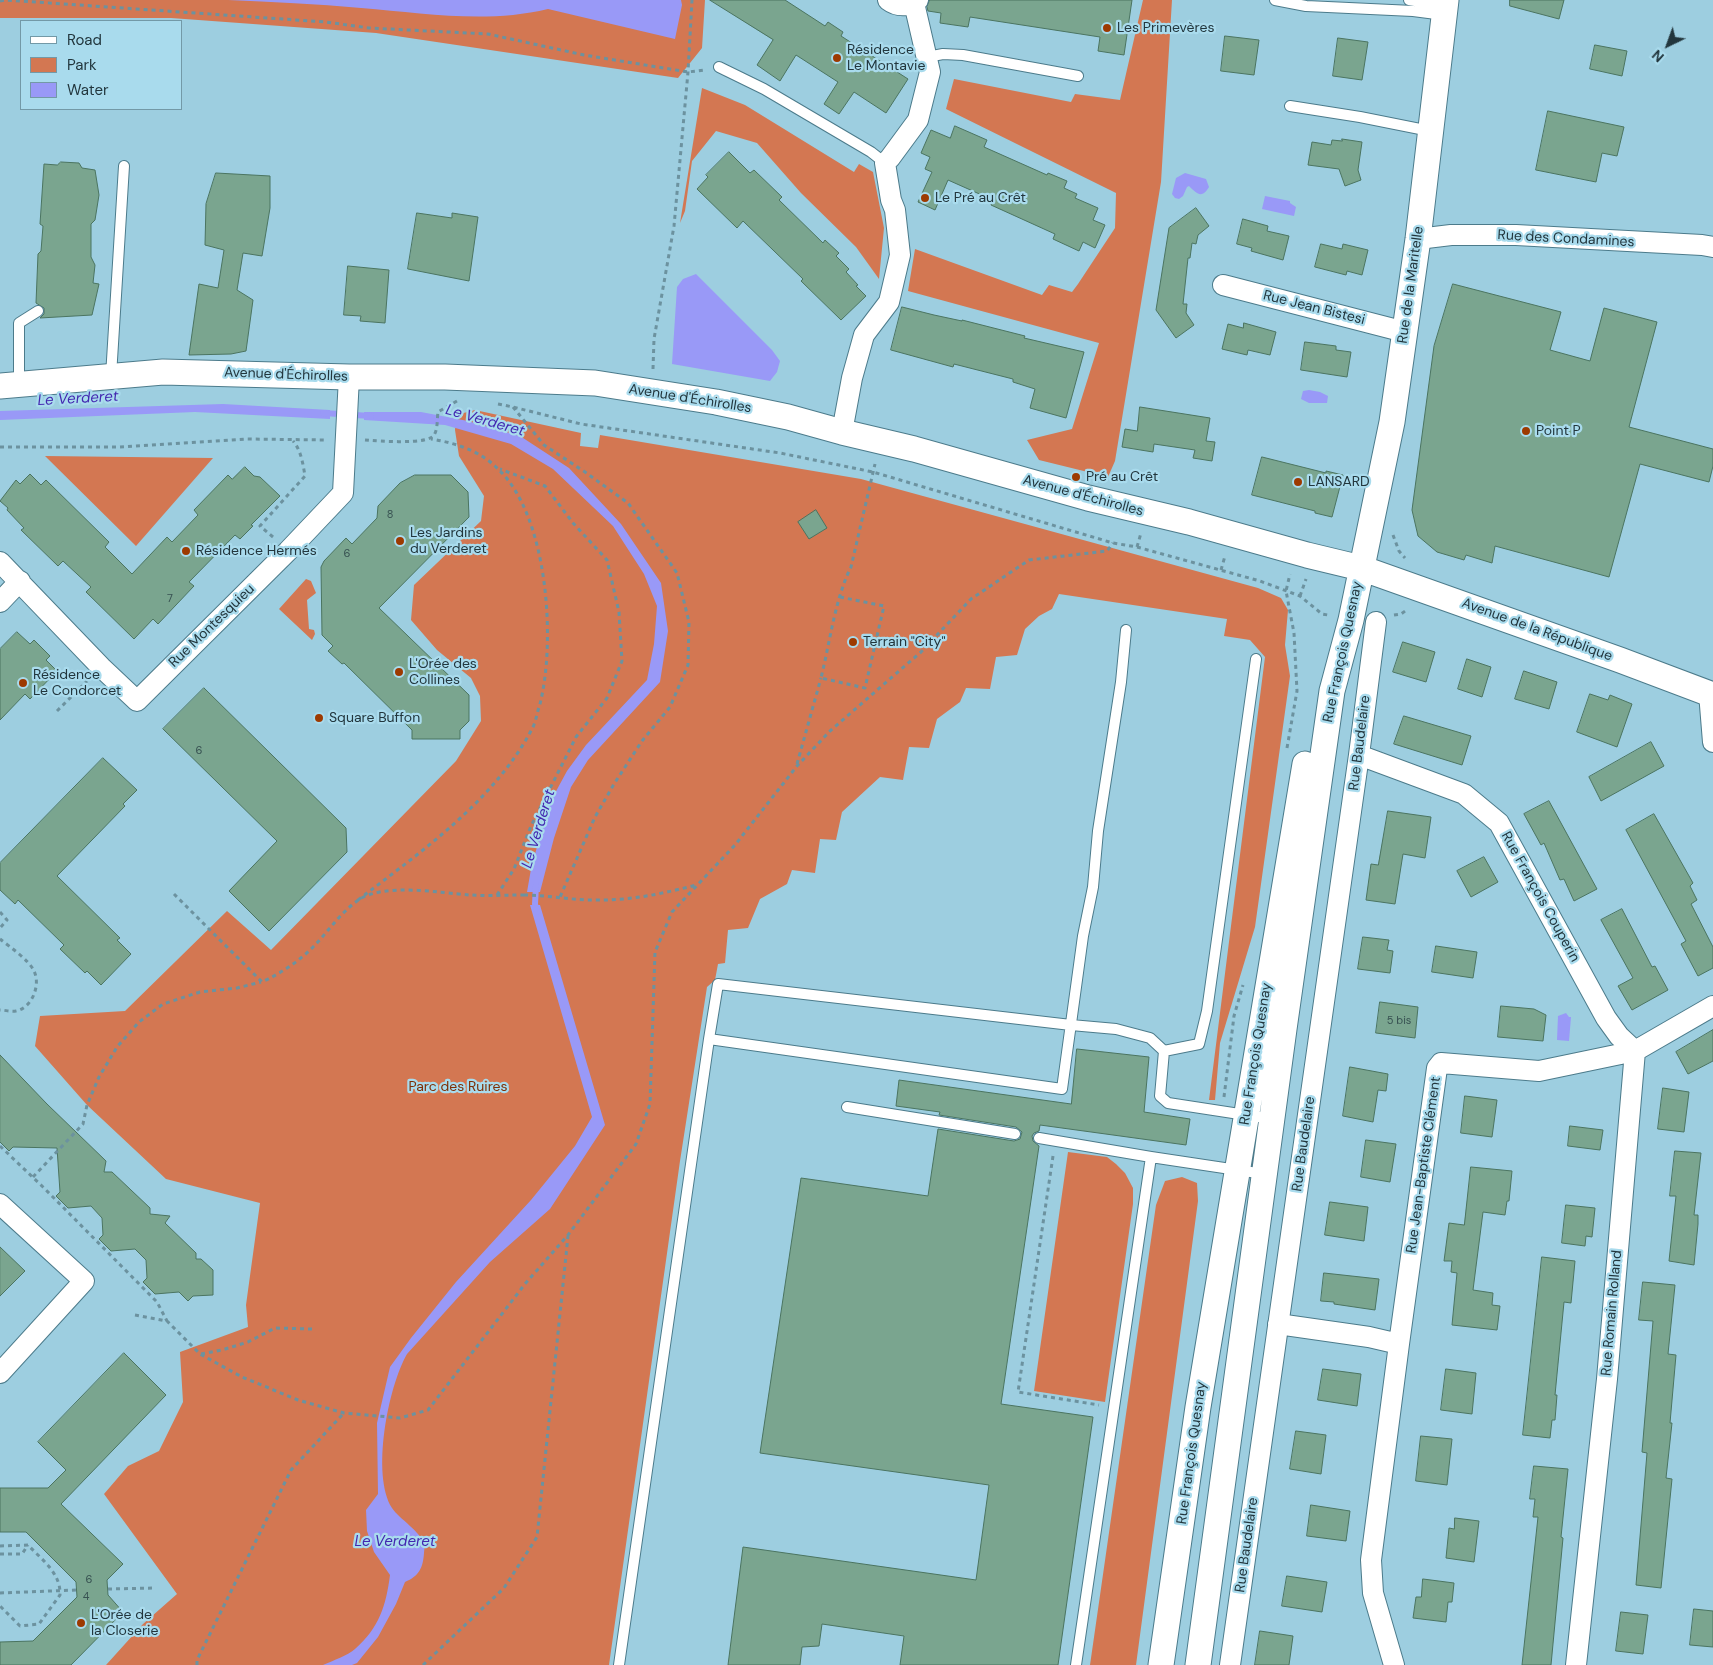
<!DOCTYPE html>
<html>
<head>
<meta charset="utf-8">
<style>
  body { margin:0 }
  #map { position:relative; width:1713px; height:1665px; overflow:hidden; background:#9dcee0; font-family:"DM Sans",sans-serif }
  canvas { display:block }
  .legend { position:absolute; left:20px; top:20px; width:162px; height:90px; box-sizing:border-box; background:#a9dbed; border:1px solid #7399a7; margin:0; padding:6px 9px; list-style:none; font-size:15px; color:#22363d }
  .legend li { display:flex; align-items:center; gap:10px; height:25px }
  .legend b { width:25px; border:1px solid #7399a7 }
  .north { position:absolute; left:1643px; top:20px; width:50px; height:50px; -webkit-text-stroke:4px #a9dbed; paint-order:stroke; rotate:222deg; font-size:14px; font-weight:700; line-height:20px; text-align:center; color:#22363d }
  .north::after { content:''; display:block; margin:auto; width:18px; height:22px; background:#22363d; clip-path:polygon(50% 0,100% 100%,50% 72%,0 100%) }
</style>
</head>
<body>
<div id="map">
<canvas width="1713" height="1665"></canvas>
<ul class="legend">
<li><b style="height:6px;background:#fff"></b>Road</li>
<li><b style="height:14px;background:#d37752"></b>Park</li>
<li><b style="height:14px;background:#9999f7"></b>Water</li>
</ul>
<div class="north">N</div>
</div>
<script>
const ctx = document.querySelector('canvas').getContext('2d');
ctx.lineJoin = 'round';
function fillPath(path, color) {
  ctx.fillStyle = color;
  ctx.fill(path, 'evenodd');
}
function trace(path, color, width, dash) {
  ctx.strokeStyle = color;
  ctx.lineWidth = width;
  ctx.lineCap = dash ? 'butt' : 'round';
  ctx.setLineDash(dash || []);
  ctx.stroke(path);
}
function drawText(font, color, halo, rows, align = 'center') {
  ctx.font = font + ' "DM Sans",sans-serif';
  ctx.lineWidth = 4.5;
  ctx.setLineDash([]);
  ctx.textBaseline = 'middle';
  ctx.strokeStyle = halo;
  ctx.fillStyle = color;
  for (const [text, x, y, turn = 0] of rows) {
    ctx.save();
    ctx.translate(x, y);
    ctx.rotate((+turn || 0) * Math.PI / 180);
    ctx.textAlign = isNaN(turn) ? turn : align;
    if (halo) ctx.strokeText(text, 0, 0);
    ctx.fillText(text, 0, 0);
    ctx.restore();
  }
}
fillPath(new Path2D(`
  M0 0H705L702 48 678 78 376 33 171 18H0Z
  M1143 0H1172L1161 182 1115 461 1108 477 1039 460 1027 440 1072 429 1099 343 908 291 915 249 1042 295 1049 285 1072 292 1078 284 1115 228 1116 193 946 109 954 79 1071 102 1075 94 1120 100Z
  M702 88 745 105 854 172 859 164 873 172 884 228 879 279 856 247 801 193 757 143 716 131 692 161 685 211 680 223Z
  M475 410 581 433 580 446 598 448 600 435 861 479 1258 588 1281 598 1288 610 1285 645 1290 676 1255 927 1220 1043 1215 1100H1209L1265 657 1250 640 1224 636 1227 619 1059 594 1052 609 1039 616 1025 629 1017 655 996 657 990 689 966 688 960 702 937 719 929 748 909 747 903 780 880 777 842 812 836 840 820 839 815 873 792 870 787 884 760 899 748 928 728 930 725 963 718 964 715 980 707 987 680 1161 609 1665H106L143 1624 177 1594 104 1494 128 1466 159 1451 183 1402 180 1352 248 1327 246 1305 260 1203 166 1179 87 1105 35 1046 40 1016 125 1011 227 911 271 950 456 761 481 721 480 696 471 678 437 650 411 620 414 585 481 521 484 496 459 456 455 430 456 415Z
  M45 456 213 458 136 546Z
  M306 579 311 581 316 593 307 600 309 629 314 630 315 634 312 640 279 609Z
  M1068 1152 1107 1157 1116 1164 1125 1173 1133 1188V1204L1105 1402 1034 1391Z
  M1182 1177 1197 1183 1198 1201 1136 1665H1090L1156 1205 1165 1181Z`), '#d37752');
fillPath(new Path2D(`
  M228 0H681L682 5 675 39 548 9C486 24 424 13 361 8 317 4 272 2 228 0Z
  M1185 173 1206 179 1209 187C1202 199 1197 194 1189 186L1187 187 1183 196 1179 199 1175 198 1172 194 1176 178Z
  M1265 196 1290 201V203L1296 207 1294 216 1262 209Z
  M696 274 772 350 780 361 777 372 770 381 672 364 677 287 683 279Z
  M1309 390 1320 392 1328 396 1327 403H1309L1301 399 1303 391Z
  M223 404 330 410V419L195 412 0 420V411Z
  M364 412H421L468 421 520 436 569 468 621 524 661 583 668 631 660 682 588 760 571 787 554 838 540 892H527L531 869 548 806 567 771 586 745 647 680 654 644 657 606 644 574 613 526 553 469 511 444 445 425 364 420Z
  M530 905H540L605 1125 550 1209 490 1262 407 1354C388 1387 371 1475 392 1508 399 1519 421 1531 424 1545 425 1548 424 1550 424 1553 423 1568 419 1576 405 1582L396 1604 378 1637 357 1663 352 1665H323C334 1660 347 1656 355 1649 379 1628 386 1606 390 1575L374 1552 367 1531 366 1510 378 1494 377 1423 390 1367 411 1338 456 1282 531 1200 575 1146 592 1117Z
  M1566 1013 1569 1017H1571L1569 1041 1557 1040 1558 1016Z`), '#9999f7');
trace(new Path2D(`
  M323 413 371 416
  M536 885 535 904 537 912`), '#9999f7', 6);
const building = new Path2D(`
  M710 0H785L825 26 828 22 843 32 841 36 908 79 886 113 854 92 839 114 824 104 838 82 796 55 780 81 757 65 773 40Z
  M930 0H1132L1124 55 1098 51 1100 37 970 17 968 27 940 23 941 13 928 11 927 7Z
  M1510 0H1564L1559 19 1510 6Z
  M1225 36 1259 40 1254 75 1221 71Z
  M1338 38 1368 42 1362 80 1333 76Z
  M1595 45 1627 51 1622 76 1590 69Z
  M1548 111 1624 127 1617 156 1602 153 1596 182 1536 170Z
  M955 126 987 140 984 147 1047 175 1048 173 1067 181 1064 188 1077 194 1075 198 1098 208 1093 220 1105 225 1095 248 1083 242 1079 251 1053 239 1055 234 991 205 993 200 948 180 935 210 918 202 932 172 925 169 930 157 921 153 931 130 950 138Z
  M1342 139 1362 142 1358 170 1361 180 1345 186 1339 169 1308 165 1312 142 1331 145 1332 140 1342 141Z
  M729 152 750 173 754 170 782 197 779 200 823 243 825 240 839 253 836 256 849 269 846 272 858 285 856 286 866 296 841 320 801 281 803 279 743 221 737 228 697 189 708 177 706 175Z
  M61 162 79 163 82 168 95 170 99 195 95 220 91 224V257L95 265 93 283 99 284 92 315 40 318 44 314V308L36 303 38 254 41 251 43 226 40 224 44 164 57 165Z
  M216 173 270 176V208L262 256 243 253 237 290 253 300 246 351 231 354 189 355 199 284 218 288 224 250 205 245 206 204Z
  M1196 208 1209 226 1198 235 1196 244 1192 243 1190 258H1188L1183 304H1187L1186 313 1194 325 1176 338 1156 310 1169 228Z
  M417 213 452 218V213L478 217 469 281 408 269Z
  M1243 219 1268 226 1267 231 1289 236 1283 260 1251 251 1252 248 1237 244Z
  M1321 244 1342 249 1343 244 1368 250 1362 275 1347 271 1346 275 1315 267Z
  M348 266 389 270 385 323 360 321 361 316 344 315Z
  M1453 284 1561 312 1550 350 1590 361 1604 308 1657 322 1629 427 1713 449V466L1709 482 1640 464 1609 577 1495 546 1492 563 1466 555 1464 560 1437 552 1418 536 1412 510 1434 346Z
  M902 307 934 315 962 321V320L1025 336 1024 338 1084 352 1066 418 1030 408 1035 389 1013 382V379L954 364 953 367 891 350Z
  M1244 323 1276 332 1270 355 1248 350 1247 355 1222 349 1228 324 1243 328Z
  M1305 342 1336 346V350L1351 352 1347 377 1301 370Z
  M1140 407 1210 418 1206 441 1215 442 1212 461 1193 458 1195 450 1154 444 1153 452 1122 447 1125 429 1137 431Z
  M1262 457 1326 473V471L1343 475 1332 517 1315 513V511L1252 495Z
  M245 467 254 476 260 477 280 496 251 525 253 526 240 539 235 535 189 582 194 586 158 624 153 619 134 639 86 592 91 587 63 561 58 566 21 530 24 528 7 510 8 508 0 501 16 480 20 484 30 474 41 485 46 480 109 542 105 547 132 574 167 537 172 542 198 515 194 510 228 475 232 479Z
  M415 475H451L468 492 469 517 379 608 469 695V721L460 730V739H412V730L344 663 342 664 328 651 333 646 322 635 321 567 324 561 346 538 352 544 377 518 378 506 400 483Z
  M816 510 827 528 809 539 798 522Z
  M17 632 30 644 34 640 50 656 46 660 57 671 30 699 25 694 0 720V649Z
  M1403 642 1435 652 1426 682 1393 672Z
  M1467 659 1491 667 1482 697 1458 689Z
  M1524 671 1557 682 1549 709 1515 699Z
  M204 688 346 828 347 852 269 931 229 891 277 841 163 729Z
  M1590 694 1608 700 1610 695 1632 704 1617 747 1577 732Z
  M1404 716 1471 736 1462 765 1394 744Z
  M1651 742 1664 766 1601 801 1589 777Z
  M103 758 137 790 123 804 125 806 57 876 120 938 117 940 131 954 101 985 87 971 85 973 60 949 64 945 18 900 15 904 0 890V863Z
  M1549 801 1597 889 1574 901 1564 879 1560 880 1544 843 1541 845 1524 814Z
  M1388 811 1431 817 1425 858 1403 854 1395 904 1366 900 1371 864 1378 865Z
  M1654 814 1693 883 1690 886 1697 900 1691 904 1713 947V968L1698 976 1681 944 1686 941 1626 830Z
  M1484 857 1498 882 1471 897 1457 871Z
  M1622 909 1652 967 1655 966 1668 990 1632 1010 1618 986 1633 978 1601 920Z
  M1363 937 1389 940 1387 950 1393 951 1390 973 1358 969Z
  M1436 946 1477 952 1473 978 1432 972Z
  M1380 1002 1418 1007 1415 1038 1376 1033Z
  M1501 1006 1534 1009 1546 1015 1543 1041 1498 1037Z
  M1713 1030V1061L1688 1074 1676 1052Z
  M1077 1049 1149 1057 1144 1112 1190 1119 1186 1145 1040 1125 1039 1131 1034 1133 1032 1136 1033 1141 1039 1146 1001 1404 1093 1417 1058 1665H900L904 1636 822 1624 819 1646 802 1647 800 1665H728L743 1547 976 1580 989 1485 760 1453 801 1178 928 1196 938 1129 1014 1141 1020 1139 1022 1132 1016 1127 939 1115 940 1112 896 1106 899 1080 1071 1104Z
  M0 1055 47 1104 106 1161 104 1172H112L150 1208V1214L170 1216 165 1223 196 1253V1259H201L213 1270V1295L193 1296 188 1301 179 1292 155 1294 143 1282 147 1278 146 1260 135 1249 111 1251 99 1239 103 1235 102 1218 91 1206 68 1208 56 1196 60 1192 57 1148 13 1147 9 1151 0 1142Z
  M1350 1067 1388 1074 1386 1091 1378 1090 1373 1122 1343 1116Z
  M1663 1088 1689 1092 1684 1132 1658 1129Z
  M1465 1096 1497 1100 1492 1137 1461 1133Z
  M1570 1126 1603 1130 1600 1150 1568 1146Z
  M1366 1140 1396 1144 1390 1182 1361 1177Z
  M1675 1151 1701 1153 1694 1215H1698V1224L1694 1265 1669 1261 1676 1196H1670Z
  M1471 1167 1512 1171 1509 1201H1507L1505 1215 1483 1212 1473 1290 1493 1293 1492 1305 1500 1306 1497 1330 1452 1325 1457 1273 1451 1272 1452 1261H1444L1449 1223 1464 1225Z
  M1330 1202 1368 1207 1364 1241 1325 1235Z
  M1566 1205 1595 1208 1592 1237 1586 1236 1585 1246 1562 1243Z
  M0 1247 25 1271 0 1296Z
  M1542 1257 1575 1261 1571 1303 1564 1302 1555 1395H1557L1555 1420H1552L1550 1438 1523 1435Z
  M1324 1273 1379 1279 1375 1310 1334 1304V1302L1321 1301Z
  M1643 1282 1675 1285 1668 1354 1676 1355 1670 1423H1672L1666 1478 1672 1479 1661 1588 1636 1585 1647 1453 1642 1452 1653 1321 1639 1320Z
  M124 1353 166 1395 61 1504 123 1564 107 1580 108 1595 123 1612 71 1665H0V1642L33 1641 77 1597 76 1582 26 1532H0V1488H48L66 1470 38 1442Z
  M1323 1369 1361 1374 1357 1406 1318 1400Z
  M1446 1369 1476 1373 1472 1414 1441 1410Z
  M1296 1431 1326 1435 1321 1474 1290 1469Z
  M1421 1436 1452 1439 1447 1485 1416 1481Z
  M1534 1466 1568 1469 1561 1537 1563 1538 1551 1665H1522L1538 1517H1533L1535 1499H1530Z
  M1311 1505 1350 1511 1346 1541 1307 1536Z
  M1455 1518 1479 1521 1474 1562 1446 1558 1449 1528 1454 1529Z
  M1287 1576 1327 1582 1322 1612 1282 1606Z
  M1423 1579 1454 1583 1452 1602H1448L1446 1622 1413 1618 1416 1597H1421Z
  M1694 1609 1713 1611V1647L1690 1645Z
  M1621 1612 1648 1615 1643 1654 1616 1651Z
  M1260 1631 1293 1636 1289 1665H1255Z`);
fillPath(building, '#7aa58f');
trace(building, '#4b7460', 1);
const service = new Path2D(`
  M1275 0 1306 6 1413 11 1444 15
  M1409 0 1445 6
  M927 57 943 54 963 55 1078 76
  M719 67 764 89 871 152 885 163
  M1290 106 1360 117 1430 131
  M111 376 124 166
  M19 384V323L38 311
  M1126 630 1121 682 1098 831 1093 887 1083 936 1062 1089 709 1039 718 984 1071 1025 1116 1029 1150 1038 1164 1051 1199 1044 1207 1011 1256 659
  M1164 1051 1160 1096 1168 1103 1272 1119
  M847 1107 1015 1134
  M1039 1138 1151 1157 1264 1174
  M619 1665 709 1039
  M1076 1665 1151 1157`);
const minor = new Path2D(`
  M888 0C897 7 909 7 918 0
  M1418 239 1451 235H1516L1702 245 1713 247
  M1223 285 1405 332
  M842 432 852 378 864 335 889 302 900 255 895 210 891 200 885 163 890 158 918 120 930 72 914 3
  M0 562 101 667 137 701 288 551 343 493 349 377
  M0 602 20 581
  M1709 693 1713 742
  M1359 755 1464 794 1499 823 1606 1018 1619 1036 1635 1051
  M0 1204 84 1281 0 1373
  M1278 1324 1369 1337 1399 1344
  M1230 1665 1359 755 1376 622
  M1394 1665 1373 1593 1371 1560 1399 1344 1437 1068 1441 1063 1539 1071 1635 1051
  M1576 1665 1607 1379 1635 1051 1713 1006`);
const tertiary = new Path2D(`
  M0 386 163 372 349 377H445L595 383 716 402 788 417 842 432 914 449 1088 498 1189 522 1307 555 1361 568 1620 660 1713 695
  M1161 1665 1198 1407 1305 764
  M1198 1665 1284 1029 1332 691 1351 620 1392 422 1418 239 1446 0`);
trace(service, '#4c7b8b', 12);
trace(minor, '#4c7b8b', 22);
trace(tertiary, '#4c7b8b', 27);
trace(new Path2D(`
  M0 1 6 0 326 22 369 28 488 34 584 55 688 72 704 70
  M653 369 654 339 674 226 688 72 692 0
  M498 404 513 407 581 424 780 453 873 472 1113 543 1137 547 1260 581 1300 596 1322 614 1328 615
  M513 407 544 445 585 472 628 503 677 573 689 622 688 665 670 707 642 741 614 784 595 817 560 897
  M365 440C377 441 429 445 434 435 438 429 437 418 438 412L457 401
  M0 447H120L246 439 327 440
  M1393 535 1399 551 1405 558
  M273 537 260 526 305 476C303 464 301 450 293 441
  M1137 547 1141 533
  M1221 570 1225 556
  M1300 596 1306 579
  M840 597 884 606 865 688 821 678C830 642 835 599 851 567L875 464
  M1394 615 1401 614 1408 609
  M57 711 87 681
  M1287 748 1297 691 1294 633 1286 591 1290 574
  M797 764 821 678
  M174 894 262 982C279 974 295 964 309 951 326 935 338 915 357 901 382 882 440 893 470 895 488 896 506 895 524 895
  M497 895 514 869 531 826 576 737 607 698 622 661 619 612 607 560 573 523 545 486 500 469
  M524 895C547 895 570 900 593 900 628 901 662 894 696 885
  M358 900C422 851 494 801 532 729 536 722 537 712 540 704 556 641 548 517 499 470 481 451 456 443 431 439
  M0 912 7 920 0 928
  M0 939C10 947 29 960 34 971 41 985 32 1008 16 1011 11 1012 5 1010 0 1010
  M1224 1097 1234 1016 1243 985
  M0 1146 43 1187 157 1302 167 1321
  M1053 1156 1018 1392 1099 1405
  M33 1177 83 1124 87 1105 99 1077 117 1047 139 1022 163 1004 200 992 237 988 261 982
  M135 1315 167 1321 200 1354 242 1377 298 1400 344 1413 400 1418 428 1410 525 1284 568 1235 636 1144 650 1104 655 952 672 912 735 845 797 766 830 731 921 652 971 599 1029 560 1107 551 1113 543
  M201 1354 222 1350 248 1342 275 1328 312 1329
  M0 1546 28 1545C42 1560 61 1573 60 1595L39 1624 20 1626 0 1606
  M0 1554H22L28 1545
  M108 1589 154 1588
  M0 1593 76 1590
  M197 1665V1660L291 1470 344 1413
  M423 1665 504 1588 537 1537 568 1236`), '#6c929f', 3, [4, 4]);
trace(service, '#fff', 10);
trace(minor, '#fff', 20);
trace(tertiary, '#fff', 25);
for (const [x, y, r, color] of [
  [1107,28,5,"#9d3a01"],
  [837,58,5,"#9d3a01"],
  [925,198,5,"#9d3a01"],
  [1526,431,5,"#9d3a01"],
  [1076,477,5,"#9d3a01"],
  [1298,482,5,"#9d3a01"],
  [400,541,5,"#9d3a01"],
  [186,551,5,"#9d3a01"],
  [853,642,5,"#9d3a01"],
  [399,672,5,"#9d3a01"],
  [23,683,5,"#9d3a01"],
  [319,718,5,"#9d3a01"],
  [81,1623,5,"#9d3a01"]
]) {
  const dot = new Path2D();
  dot.arc(x, y, r, 0, 2 * Math.PI);
  ctx.fillStyle = color;
  ctx.fill(dot);
  trace(dot, '#a9dbed', 2);
}
drawText('11px', '#385252', null, [
  ["8",390,515],
  ["6",347,554],
  ["7",170,599],
  ["6",199,751],
  ["5 bis",1399,1021],
  ["6",89,1580],
  ["4",86,1597]
]);
drawText('14px', '#22363d', '#a9dbed', [
  ["Les Primevères",1117,28],
  ["Résidence",847,50],
  ["Le Montavie",847,66],
  ["Le Pré au Crêt",935,198],
  ["Point P",1536,431],
  ["Pré au Crêt",1086,477],
  ["LANSARD",1308,482],
  ["Les Jardins",410,533],
  ["du Verderet",410,549],
  ["Résidence Hermés",196,551],
  ["Terrain \"City\"",863,642],
  ["L'Orée des",409,664],
  ["Collines",409,680],
  ["Résidence",33,675],
  ["Le Condorcet",33,691],
  ["Square Buffon",329,718],
  ["L'Orée de",91,1615],
  ["la Closerie",91,1631]
], 'left');
drawText('14px', '#22363d', '#a9dbed', [
  ["Rue des Condamines",1566,239,3],
  ["Rue de la Maritelle",1411,285,-82],
  ["Rue Jean Bistesi",1314,308,14],
  ["Avenue d'Échirolles",286,375,2],
  ["Avenue d'Échirolles",690,399,9],
  ["Avenue d'Échirolles",1083,496,15],
  ["Rue Montesquieu",212,626,-44],
  ["Avenue de la République",1537,630,20],
  ["Rue François Quesnay",1343,652,-78],
  ["Rue Baudelaire",1360,743,-83],
  ["Rue François Couperin",1540,897,61],
  ["Rue François Quesnay",1256,1054,-81],
  ["Rue Baudelaire",1304,1144,-82],
  ["Rue Jean-Baptiste Clément",1424,1165,-82],
  ["Rue Romain Rolland",1612,1313,-85],
  ["Rue François Quesnay",1192,1453,-82],
  ["Rue Baudelaire",1247,1545,-82]
]);
drawText('14px', '#7e2f06', '#a9dbed', [
  ["Parc des Ruires",458,1087]
]);
drawText('italic 15px', '#4328b0', '#a9dbed', [
  ["Le Verderet",78,399,-3],
  ["Le Verderet",485,421,16],
  ["Le Verderet",539,829,-73],
  ["Le Verderet",395,1542]
]);
</script>
</body>
</html>
